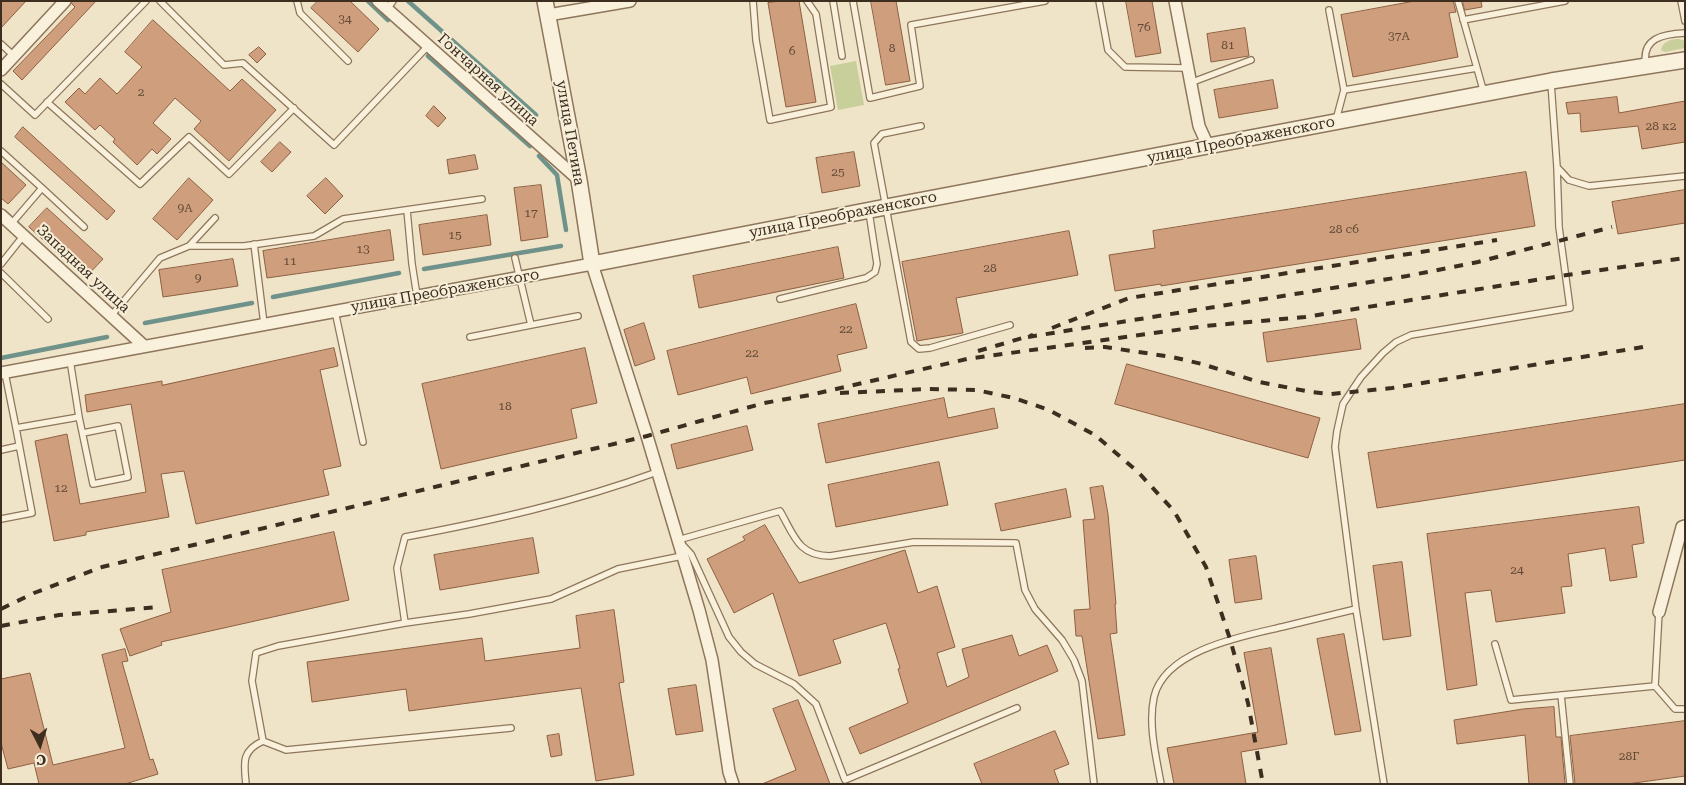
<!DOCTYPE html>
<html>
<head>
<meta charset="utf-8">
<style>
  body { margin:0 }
  #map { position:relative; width:1686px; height:785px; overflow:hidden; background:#f0e4c8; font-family:"Roboto Serif",serif }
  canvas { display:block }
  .frame { position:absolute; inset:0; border:2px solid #3d2e20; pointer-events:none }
  .north { position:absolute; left:15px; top:720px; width:50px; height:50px; -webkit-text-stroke:4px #f7eed8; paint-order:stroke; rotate:175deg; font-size:14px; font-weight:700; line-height:20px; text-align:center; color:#3d2e20 }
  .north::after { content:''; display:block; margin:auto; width:18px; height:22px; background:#3d2e20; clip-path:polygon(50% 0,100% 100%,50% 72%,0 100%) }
</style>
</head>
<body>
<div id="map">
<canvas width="1686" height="785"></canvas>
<div class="frame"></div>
<div class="north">С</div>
</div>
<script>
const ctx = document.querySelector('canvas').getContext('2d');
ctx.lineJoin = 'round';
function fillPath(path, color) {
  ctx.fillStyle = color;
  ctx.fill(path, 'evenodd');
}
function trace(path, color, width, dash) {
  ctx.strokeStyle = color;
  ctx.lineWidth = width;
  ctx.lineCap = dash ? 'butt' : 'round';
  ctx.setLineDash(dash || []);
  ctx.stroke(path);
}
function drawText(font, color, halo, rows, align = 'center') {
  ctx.font = font + ' "Roboto Serif",serif';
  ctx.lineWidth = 4;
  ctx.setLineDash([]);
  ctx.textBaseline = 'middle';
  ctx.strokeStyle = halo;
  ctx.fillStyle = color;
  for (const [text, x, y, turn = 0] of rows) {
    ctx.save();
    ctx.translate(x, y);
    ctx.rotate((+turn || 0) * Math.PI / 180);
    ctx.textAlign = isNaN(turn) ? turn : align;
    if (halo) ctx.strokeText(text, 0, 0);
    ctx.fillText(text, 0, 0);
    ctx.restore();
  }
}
fillPath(new Path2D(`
  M1679 39 1685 41V48L1665 52 1661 50C1663 41 1671 39 1679 39Z
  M856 61 864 105 838 110 830 66Z`), '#c9cf9b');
trace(new Path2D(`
  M368 1 388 20
  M408 1 536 115 535 116
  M428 56 530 146
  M539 156 557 175 566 230
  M424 269 561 246
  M273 297 399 273
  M145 323 252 303
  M1 358 107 337`), '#6f938a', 4.5);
const building = new Path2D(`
  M1 1H26L1 28Z
  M72 1H96L22 80 13 71 75 7 72 4Z
  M318 1H350L379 29 358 52 311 8Z
  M780 1H799L816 102 786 107 768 3Z
  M871 1H896L910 81 886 85Z
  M1126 1H1152L1161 53 1136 57Z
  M1415 1H1453L1456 12 1449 13 1458 57 1353 77 1341 15Z
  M1463 1H1481L1482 7 1465 10Z
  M153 20 230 91 242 79 276 110 229 161 194 129 201 121 175 98 153 123 171 139 157 154 152 149 137 165 113 142 115 139 100 125 95 130 65 102 79 88 85 94 100 78 117 94 142 67 125 52Z
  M1245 28 1249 56 1211 62 1207 34Z
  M259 47 266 54 257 63 249 55Z
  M1273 80 1278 108 1219 118 1214 90Z
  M1617 97 1619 113 1685 101V142L1642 149 1638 126 1581 132 1580 113 1568 114 1566 103Z
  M434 106 446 118 438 127 426 116Z
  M23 127 115 211 107 220 15 137Z
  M280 142 291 152 272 172 261 162Z
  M854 152 860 186 822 193 816 158Z
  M475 155 478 169 449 174 447 160Z
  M1 162 26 185 8 204 1 198Z
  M1526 172 1535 226 1161 286V284L1115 291 1109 255 1155 248 1153 231Z
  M189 178 213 200 177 240 153 219Z
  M326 178 343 196 325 214 307 196Z
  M541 185 548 237 521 241 514 188Z
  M1685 190V223L1618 234 1612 202Z
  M47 208 103 259 85 278 29 227Z
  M487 215 491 245 423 255 419 225Z
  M390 230 394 260 267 278 263 251Z
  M1069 231 1078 275 956 298 963 333 917 341 902 262Z
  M838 247 844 278 699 308 693 276Z
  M233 259 238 286 163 297 159 270Z
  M856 304 867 348 837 355 841 371 751 394 747 377 678 395 667 351Z
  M1356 319 1361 349 1267 362 1263 333Z
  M644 323 655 359 635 366 624 330Z
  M334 348 338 366 320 370 341 466 323 470 329 495 196 524 184 471 161 474 169 517 86 532V535L54 541 35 441 67 434 80 504 146 492 131 404 87 412 85 395 162 381V385Z
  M585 348 597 403 571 409 577 438 441 469 422 384Z
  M1127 364 1320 418 1308 458 1115 404Z
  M944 398 948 418 994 408 998 428 826 463 818 424Z
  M1685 404V460L1377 508 1368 453Z
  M747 426 753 450 677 469 671 445Z
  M939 462 948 505 836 527 828 485Z
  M1103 486 1108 514 1116 604H1115L1117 633 1110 634 1125 735 1098 739 1082 636H1076L1074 610 1090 609 1083 520 1095 519 1090 488Z
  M1066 489 1071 517 1001 531 995 504Z
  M1639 507 1644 543 1632 545 1637 577 1610 581 1605 548 1568 554 1572 586 1561 587 1565 613 1496 622 1491 590 1465 593 1477 685 1447 690 1427 534Z
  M765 525 799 583 905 550 918 593 937 586 955 647 937 653 947 687 969 677 962 649 1012 635 1019 656 1047 645 1058 671 860 754 849 728 908 703 898 669 900 668 886 623 833 640 841 663 799 676 773 593 734 613 707 559 745 540 743 537Z
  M334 532 349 600 161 642 162 645 130 656 120 629 171 612 162 570Z
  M533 538 539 573 440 590 434 555Z
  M1256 556 1262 599 1235 603 1229 560Z
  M1402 562 1411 636 1383 640 1373 566Z
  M614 610 624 682 619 683 634 775 596 781 581 688 409 711 406 689 312 702 307 662 482 638 485 661 580 648 576 616Z
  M1344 634 1361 731 1335 735 1317 639Z
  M1271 648 1287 744 1241 752 1246 784H1174L1167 748 1258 732 1244 653Z
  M125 649 128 661 122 662 150 760 153 759 158 774 125 784H39L34 763 8 769 1 743V679L30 673 53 765 125 748 102 655Z
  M696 685 703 731 676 735 668 689Z
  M798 700 830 784H762L796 770 773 709Z
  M1554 707 1556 737H1561L1565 784H1529L1525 735 1457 744 1454 720 1523 709Z
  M1685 721V776L1627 784H1575L1570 736Z
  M1055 731 1069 764 1054 770 1059 784H982L974 764Z
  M559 734 562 755 551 757 547 736Z`);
fillPath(building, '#cf9f7d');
trace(building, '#8d5f41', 1);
const service = new Path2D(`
  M160 1 224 65 243 63 334 145 428 46
  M297 1 300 13 348 61
  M753 1 756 40 770 120 831 107 816 14 807 1
  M833 1 842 56
  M853 1 870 98 920 86 911 25 1045 1
  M1099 1 1108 50 1125 67 1187 68
  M1458 1 1484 93
  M1681 1 1685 21
  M387 9 393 1
  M1329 10 1344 90
  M1463 20 1565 1
  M1 44 14 56
  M1646 65C1641 38 1663 34 1685 33
  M1190 83 1251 60
  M1 84 35 115 146 1
  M47 102 140 184 189 137 229 174 294 108
  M1336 120 1344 90 1477 68
  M921 126 882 134 874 143 911 342 919 349 930 348 1010 325
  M1 151 42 188 12 223
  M1557 167 1569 180 1589 186 1685 176
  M42 188 84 227
  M407 210 412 264 417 296
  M254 244 264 324
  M189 246H244L314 236 343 219 482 199
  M515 258 531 325 578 316
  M1 264 24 235
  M1 273 48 319
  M780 299 866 278 875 272 877 264 869 212
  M335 311 363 442
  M111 316 160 258 189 246 215 218
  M470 337 531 325
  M5 373 16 428 79 417 70 360
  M79 417 93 484 128 477 118 426 83 433
  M1 450 19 446
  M1 519 32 513 16 428
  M1356 609 1384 784
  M405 623 469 614 551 599 618 569 682 556
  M1495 644 1511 700 1655 686 1659 612
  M1655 686 1675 709H1685
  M1561 695 1570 784
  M1017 708 845 780 816 704 794 684 755 664 741 652 729 637 691 554 678 540 780 511C794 535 798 556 830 556L914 542 1016 543 1025 590 1035 609 1062 640 1074 660 1082 681 1094 784
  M511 728 286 750 263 741 252 681 256 653 278 646 405 623 397 568 405 537C491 521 575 502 657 472
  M246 784C244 763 241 751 263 741
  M1161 784C1156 756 1148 725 1154 697 1165 650 1243 636 1282 627 1306 621 1331 615 1356 609L1337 463 1335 447 1337 431 1343 404 1361 377 1383 353 1396 342 1411 335 1570 308 1559 227 1557 167 1551 83`);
const minor = new Path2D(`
  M378 1 579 180
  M1175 1 1199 126 1208 146
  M548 15 630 1
  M1 70 65 1
  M1 215 144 346
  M1 373 592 264 647 436 699 610 712 660 729 772 733 784
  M1659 612 1682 527 1685 526`);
const tertiary = new Path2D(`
  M545 1 579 180 592 264 886 207 1551 81 1685 60`);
trace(service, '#8d765c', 8);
trace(minor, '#8d765c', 14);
trace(tertiary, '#8d765c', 18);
trace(service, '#faf1dc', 5.5);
trace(minor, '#faf1dc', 11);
trace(tertiary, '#faf1dc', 15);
trace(new Path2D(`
  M1052 328 1129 298 1497 240
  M1028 337 1407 276 1478 262 1612 227
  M1085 348 1105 347 1172 357 1202 364 1259 382 1311 392 1331 394 1392 388 1643 347
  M978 351 1033 335
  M840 393 929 389 976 390 1014 398 1049 410 1095 435 1138 472 1174 511 1206 567 1230 639 1248 703 1263 784
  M1 609 34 593 102 567 647 436 764 403 810 395 967 359 1205 326 1305 317 1567 275 1685 258
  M1 626 59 615 160 607`), '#3d2e20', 4, [9, 9]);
drawText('12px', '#624a37', null, [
  ["34",345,19],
  ["76",1144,27],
  ["37А",1399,36],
  ["81",1228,45],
  ["8",892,48],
  ["6",792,51],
  ["2",141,92],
  ["28 к2",1661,126],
  ["25",838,172],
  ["9А",185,208],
  ["17",531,213],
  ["28 с6",1344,229],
  ["15",455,235],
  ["13",363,249],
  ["11",290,261],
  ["28",990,268],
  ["9",198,278],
  ["22",846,329],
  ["22",752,353],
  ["18",505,406],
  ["12",61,488],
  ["24",1517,570],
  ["28Г",1629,756]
]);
drawText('15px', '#3d2e20', '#f7eed8', [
  ["Гончарная улица",488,80,42],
  ["улица Петина",570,133,80],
  ["улица Преображенского",1241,140,-11],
  ["улица Преображенского",843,215,-11],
  ["Западная улица",83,269,43],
  ["улица Преображенского",445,291,-10]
]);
</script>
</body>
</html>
